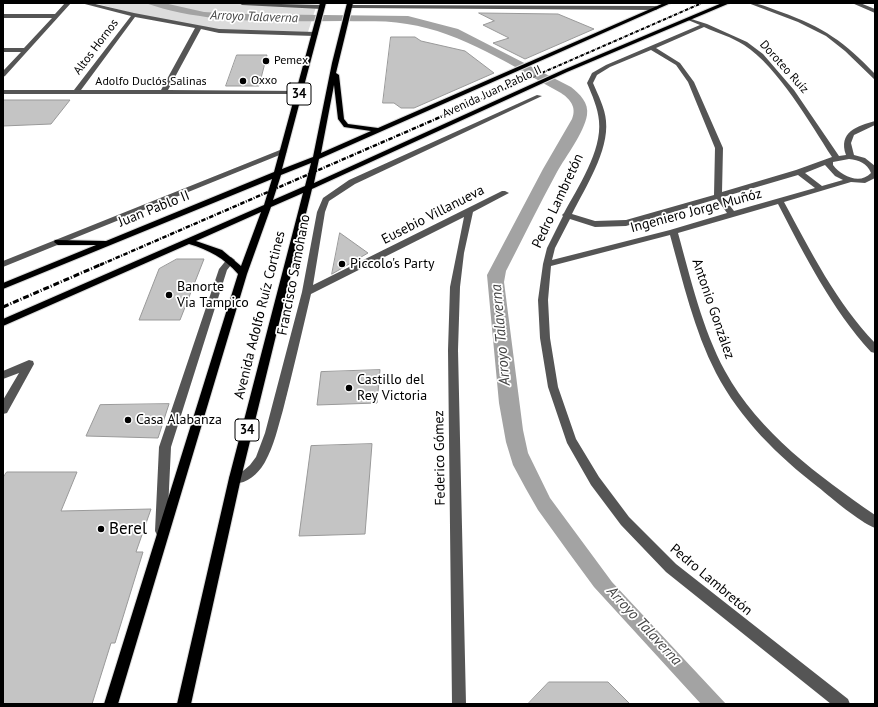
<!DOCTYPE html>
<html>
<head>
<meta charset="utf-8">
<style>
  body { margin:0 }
  #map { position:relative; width:878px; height:707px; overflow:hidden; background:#fff; font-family:"PT Sans",sans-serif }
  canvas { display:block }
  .frame { position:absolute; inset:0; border:4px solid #000; pointer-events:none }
</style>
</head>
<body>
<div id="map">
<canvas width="878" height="707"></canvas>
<div class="frame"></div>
</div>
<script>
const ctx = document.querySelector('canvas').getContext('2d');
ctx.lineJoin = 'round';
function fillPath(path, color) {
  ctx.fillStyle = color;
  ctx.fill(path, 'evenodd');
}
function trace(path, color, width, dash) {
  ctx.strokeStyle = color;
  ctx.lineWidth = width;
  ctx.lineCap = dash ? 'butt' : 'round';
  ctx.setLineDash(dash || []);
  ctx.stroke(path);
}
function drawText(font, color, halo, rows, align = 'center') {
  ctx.font = font + ' "PT Sans",sans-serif';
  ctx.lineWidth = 3.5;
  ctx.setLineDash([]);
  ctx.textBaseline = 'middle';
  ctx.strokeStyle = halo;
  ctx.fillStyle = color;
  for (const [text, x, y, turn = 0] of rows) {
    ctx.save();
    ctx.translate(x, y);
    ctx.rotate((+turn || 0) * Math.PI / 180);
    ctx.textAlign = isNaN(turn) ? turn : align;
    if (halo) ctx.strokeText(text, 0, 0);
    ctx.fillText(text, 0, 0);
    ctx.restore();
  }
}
fillPath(new Path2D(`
  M94 3H222L316 7 308 32 218 30 136 14Z`), '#dcdcdc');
fillPath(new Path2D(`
  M145 3H164L204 12 237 14 408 16 458 29 571 87C580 94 589 103 587 115 584 133 566 156 557 172 539 205 523 238 506 271L504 282 523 430 528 453 550 498 612 582 726 704H701L594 587 569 553 538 510 526 489 513 465 506 442 499 403 487 275 543 169 572 119C577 107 570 99 561 93 514 67 461 32 407 24 386 20 364 22 343 21 277 21 209 25 145 3Z`), '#a3a3a3');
const building = new Path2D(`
  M479 13 558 14 594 29 525 59 493 43 509 38 483 25 494 21Z
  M391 37H415L421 41 465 51 494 73 414 108H401L394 103H383Z
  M237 55H267L259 86H226Z
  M3 100H70L51 124 3 126Z
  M340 233 368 253 332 274Z
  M177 259H204L180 320H139L159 269Z
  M380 370 377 403 317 405 321 372Z
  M169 404 158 438 86 436 100 405Z
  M372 444 365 534 299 536 311 446Z
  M7 472H77L61 511 151 509 136 552H143L115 643H111L92 704H3V478Z
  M549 682H608L630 704H528Z`);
fillPath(building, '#c4c4c4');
trace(building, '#999', 1);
const major = new Path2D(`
  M320 3H326L282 169 313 157 332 63 347 3H353L336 73 339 75 344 119 348 124 378 128 664 3H671L319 159 314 183 563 70 722 3H730L567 72 312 189 241 478 191 704H177L229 478 303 193 271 207 247 274 118 704H104L238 274C224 258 209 250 189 244L3 326V319L264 205 272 179 3 289V283L96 245H58L54 242 55 240 106 241 274 172ZM334 85 338 119 344 127 371 131 321 153ZM311 163 305 186 273 200 281 175ZM261 212 241 266 222 250 196 241Z`);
trace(major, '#dbdbdb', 2);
fillPath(new Path2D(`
  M65 3H71L5 76 3 77V71L21 52H3V48H24L52 18H3V14H55Z
  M81 3H91L134 13 219 29 315 32 318 34 315 36 219 33 201 29 168 90 301 91V93L299 94H3V90H74L131 16ZM135 17 195 28 161 90H81Z
  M239 3 322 5 325 7 322 9 242 5Z
  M748 3C760 3 770 8 781 12 823 27 845 42 875 74V80L845 51 826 36 798 22Z
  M852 3H860L875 9V13Z
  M349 5 656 6 659 8 656 10 347 8V6Z
  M688 18 707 24 747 42 763 54 794 90 839 156 846 155C838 132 857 126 875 121V125L854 135 851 143 854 155 865 158 875 166V178L865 183 851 182 784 202C811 252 836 302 875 343V353L871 352C831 308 805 256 778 204L678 233C691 280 702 328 725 371 759 433 819 476 875 515V528C858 521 833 499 818 487 778 456 740 419 716 373 694 330 683 282 670 235L551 266 548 300 550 338 558 387 576 439 599 477 629 517 676 564 848 699 850 704H831L666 572 621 525 591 485 567 443 548 387 540 338 538 300 543 264 547 248 563 216 562 215 564 213C578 187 602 151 599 121 598 108 592 95 587 83L592 73 606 65 700 25 688 20ZM704 27C717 33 732 37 744 45 778 67 810 123 832 157L796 170 722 192 723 148 694 82 680 63 656 48ZM651 50 676 65 688 82 715 148 714 195 626 220 595 221 572 214C585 188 609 151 606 121 605 108 598 95 593 83L597 75 610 67ZM849 159C859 160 867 163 871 173 860 185 841 176 833 165V162ZM825 165 835 176 843 180 822 186 805 173ZM798 175 815 188 734 211 723 197ZM717 199 727 213 670 230 552 260 555 248 570 219 595 227 626 226Z
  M537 95 542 96 355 184 329 201 325 212 313 285 502 191H505L509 193 473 212 464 253 460 287 458 350 466 704H452L448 350 450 287 464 217 311 294C302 332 293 371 283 410 278 427 274 446 265 462 259 473 245 487 231 482L229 478 231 474 243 471 250 465 256 457 265 433 302 292 317 212 323 198 349 180Z
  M280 150 287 152 3 267V261Z
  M231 257 235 260 227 270 171 447 167 531 165 535 161 537 157 535 155 531 159 447 219 269 228 258Z
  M29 360 33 361 34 364 7 413 3 414V400L19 373 3 379V371Z`), '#555');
fillPath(major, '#000');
trace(new Path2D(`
  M443 116 702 3`), '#000', 2, [3.5, 1, 0.5, 1]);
trace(new Path2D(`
  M100 265 445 115`), '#000', 2.5, [4.5, 1.5, 1, 1.5]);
trace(new Path2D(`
  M3 307 102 264`), '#000', 3, [6, 2, 1, 2]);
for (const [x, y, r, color] of [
  [266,61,4,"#000"],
  [243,81,4,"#000"],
  [342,264,4,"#000"],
  [169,295,4,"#000"],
  [349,388,4,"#000"],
  [128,420,4,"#000"],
  [101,529,4,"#000"]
]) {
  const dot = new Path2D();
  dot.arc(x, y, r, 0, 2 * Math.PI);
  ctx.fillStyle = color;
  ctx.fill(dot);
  trace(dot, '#fff', 1.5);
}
drawText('12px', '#000', '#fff', [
  ["Altos Hornos",96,47,-53],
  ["Doroteo Ruíz",784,67,48],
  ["Adolfo Duclós Salinas",151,82],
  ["Avenida Juan Pablo II",492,92,-25]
]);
drawText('12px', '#000', '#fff', [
  ["Pemex",274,61],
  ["Oxxo",251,81]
], 'left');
drawText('italic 13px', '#444', '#fff', [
  ["Arroyo Talaverna",254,17,2]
]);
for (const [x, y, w] of [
  [299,94,24],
  [247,430,24]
]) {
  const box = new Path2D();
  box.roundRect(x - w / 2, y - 11, w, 22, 3);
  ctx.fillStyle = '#fff';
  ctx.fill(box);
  trace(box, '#000', 1);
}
drawText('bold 13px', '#000', null, [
  ["34",299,94],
  ["34",247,430]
]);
drawText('14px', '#000', '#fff', [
  ["Pedro Lambretón",558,201,-65],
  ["Juan Pablo II",154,209,-22],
  ["Ingeniero Jorge Muñóz",696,211,-15],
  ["Eusebio Villanueva",433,215,-27],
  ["Francisco Samohano",294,275,-79],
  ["Antonio González",713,309,71],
  ["Avenida Adolfo Ruíz Cortines",260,315,-76],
  ["Federico Gómez",440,458,-91],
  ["Pedro Lambretón",711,580,40]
]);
drawText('14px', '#000', '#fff', [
  ["Piccolo's Party",350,264],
  ["Banorte",177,287],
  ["Via Tampico",177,303],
  ["Castillo del",357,380],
  ["Rey Victoria",357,396],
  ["Casa Alabanza",136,420]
], 'left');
drawText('italic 15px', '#444', '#fff', [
  ["Arroyo Talaverna",501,335,-95],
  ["Arroyo Talaverna",644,626,47]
]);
drawText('17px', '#000', '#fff', [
  ["Berel",109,529]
], 'left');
</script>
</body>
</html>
